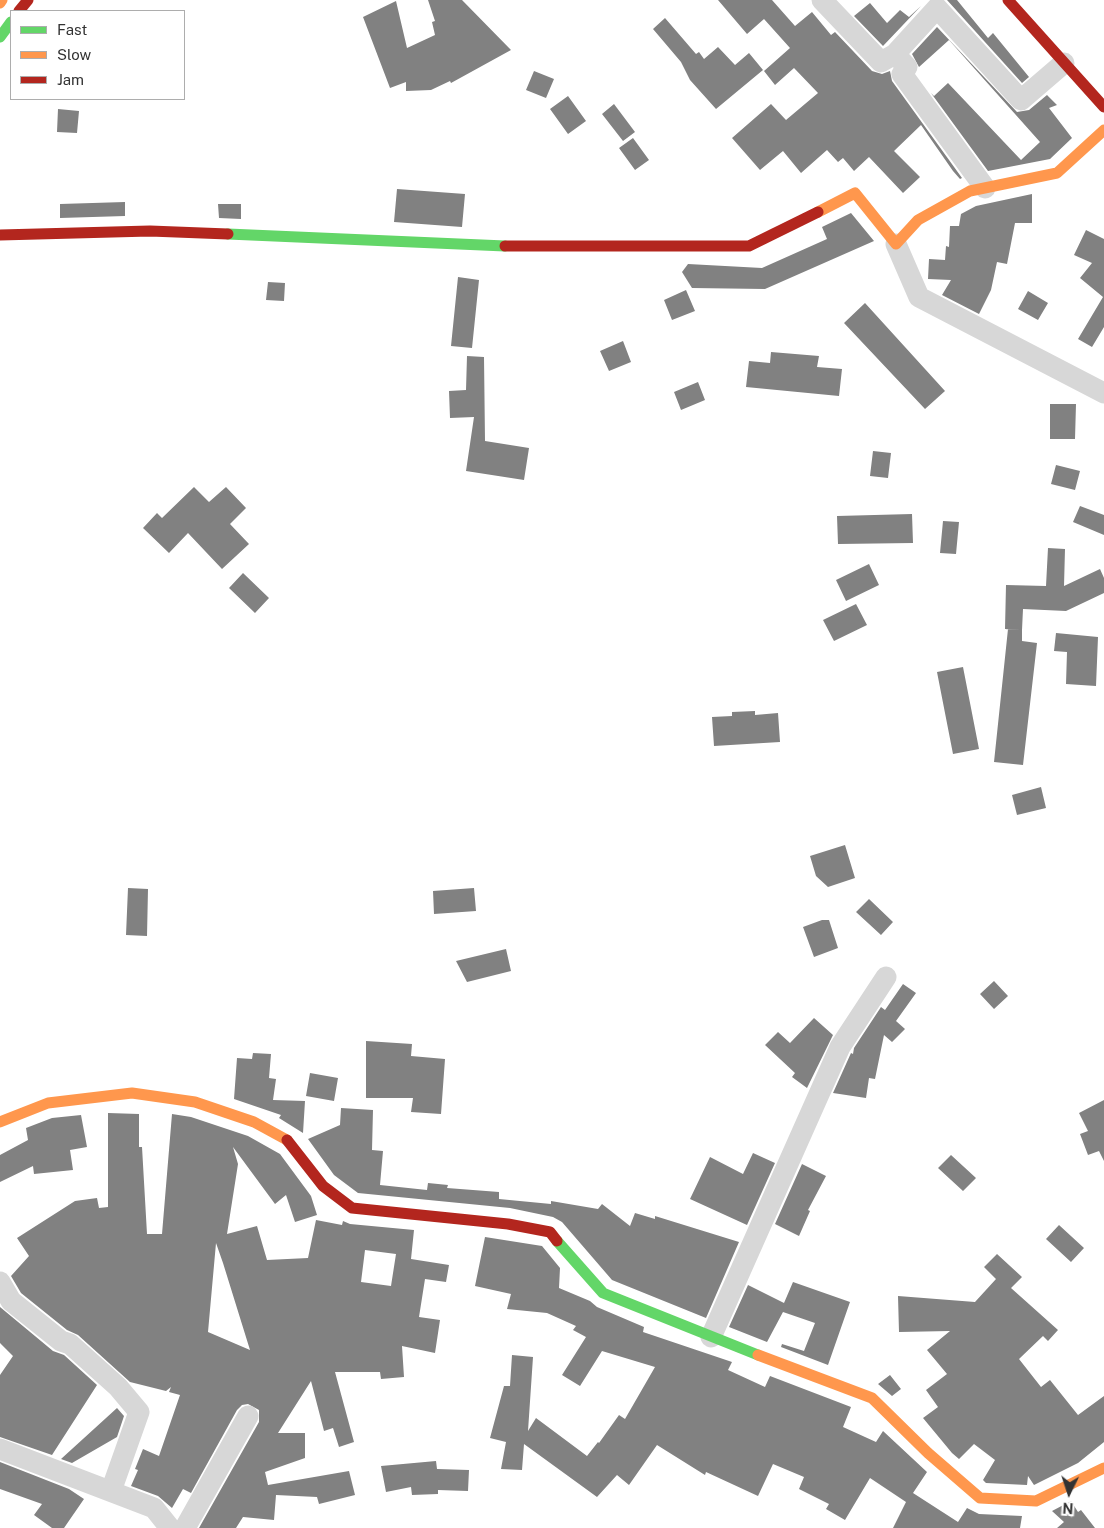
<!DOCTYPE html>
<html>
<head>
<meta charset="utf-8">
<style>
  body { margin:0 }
  #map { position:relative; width:1104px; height:1528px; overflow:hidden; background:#fff; font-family:"Public Sans",sans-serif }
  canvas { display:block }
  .legend { position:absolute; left:10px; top:10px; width:175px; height:90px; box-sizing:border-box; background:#fff; border:1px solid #adadad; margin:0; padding:6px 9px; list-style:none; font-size:15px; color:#333 }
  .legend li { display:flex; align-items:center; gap:10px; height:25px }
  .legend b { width:25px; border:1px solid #adadad }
  .north { position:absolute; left:1044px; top:1468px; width:50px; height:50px; -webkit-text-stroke:4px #fff; paint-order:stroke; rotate:184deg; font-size:14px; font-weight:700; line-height:20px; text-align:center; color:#333 }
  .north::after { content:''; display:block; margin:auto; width:18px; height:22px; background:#333; clip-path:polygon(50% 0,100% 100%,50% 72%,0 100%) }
</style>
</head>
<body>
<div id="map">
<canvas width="1104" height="1528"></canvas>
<ul class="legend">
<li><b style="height:6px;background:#63d668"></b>Fast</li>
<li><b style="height:6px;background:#ff974d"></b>Slow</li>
<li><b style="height:6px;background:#b3261e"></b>Jam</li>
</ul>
<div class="north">N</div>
</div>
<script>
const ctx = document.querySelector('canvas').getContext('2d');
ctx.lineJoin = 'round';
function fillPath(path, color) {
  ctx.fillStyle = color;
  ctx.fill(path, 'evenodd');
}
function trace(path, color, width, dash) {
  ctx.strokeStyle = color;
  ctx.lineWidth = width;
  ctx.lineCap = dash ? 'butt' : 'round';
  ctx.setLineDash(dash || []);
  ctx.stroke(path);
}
fillPath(new Path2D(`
  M428 0H462L511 50 451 83 450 81 431 90 406 91V82L390 88 363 17 396 1 407 48 435 35 432 22 435 21Z
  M718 0H772L795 26 812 12 831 35 835 32 872 71 882 74 890 71 892 81 962 178 960 179 953 171 921 125 894 151 920 177 903 193 869 157 854 171 843 158 838 162 827 150 801 173 783 151 760 170 732 138 771 104 786 120 818 93 794 68 775 85 764 71 790 48 764 19 747 34Z
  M947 0H957L988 38 993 33 1029 77 1022 83Z
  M870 3 887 23 900 10 909 17 921 6 883 46 854 16Z
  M665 18 696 54 699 52 704 59 718 47 735 65 749 53 763 70 716 109 690 80 681 62 653 29Z
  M937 27 1017 112 1029 110 1047 95 1057 105 1049 108 1072 138 1050 159 988 171 931 93 934 96 948 83 1021 160 1040 142 949 40 919 67 912 54Z
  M534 71 554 79 546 98 526 90Z
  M568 96 586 121 568 134 550 109Z
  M614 104 635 132 623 141 602 114Z
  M58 109 79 111 77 133 57 132Z
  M633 138 649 160 635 170 619 148Z
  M397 189 465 194 462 227 394 222Z
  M1032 194V223H1015L1007 264 997 262 991 290 979 314 942 295 951 280 928 279 929 259 945 260 946 246 949 247 950 226H959L961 214 976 206Z
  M125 202V216L60 218V204Z
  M218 204H241V219L219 218Z
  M851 213 874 241 765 289 692 288 682 272 688 264 762 268 827 239 822 227Z
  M1086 230 1104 239V327L1092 347 1078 339 1103 297 1080 278 1092 263 1074 255Z
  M458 277 479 280 472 348 451 346Z
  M268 282 285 283 284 301 266 300Z
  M686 290 695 311 672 320 664 300Z
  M1028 291 1048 303 1038 320 1018 309Z
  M865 303 945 391 925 409 844 323Z
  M623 341 631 362 609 371 600 351Z
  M771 352 819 356 817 367 842 369 839 396 746 387 749 361 770 363Z
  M467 356 484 357 485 441 529 448 524 480 466 471 474 417 450 418 449 391 466 390Z
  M698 382 705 400 681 410 674 392Z
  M1050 404H1076L1075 439H1050Z
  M873 451 891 453 888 478 870 476Z
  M1056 465 1080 471 1075 490 1051 484Z
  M194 487 209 502 226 487 246 508 230 524 249 544 222 569 188 533 169 553 143 528 157 513 162 518Z
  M1080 506 1104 515V535L1073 522Z
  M912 514 913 543 838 544 837 516Z
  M943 521 959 522 956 554 940 553Z
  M1048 548 1065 549 1064 586 1100 569 1104 578V593L1066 611 1023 609 1022 630 1005 629 1006 585 1046 586Z
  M869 564 879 585 846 601 836 580Z
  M243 573 269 598 255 613 229 588Z
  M856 604 867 625 834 641 823 620Z
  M1008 629 1022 630V641L1037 643 1023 765 994 762Z
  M1056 633 1098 637 1096 686 1066 684 1067 652 1054 651Z
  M963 667 979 749 953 754 937 672Z
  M755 711V715L778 713 780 742 714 746 712 717 732 716V712Z
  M1041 787 1046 808 1017 815 1012 795Z
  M845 845 855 878 828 887 816 876 810 856Z
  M128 888 148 889 147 936 126 935Z
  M474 888 476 911 434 914 433 891Z
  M869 899 893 922 881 935 856 912Z
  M822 920H829L838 948 814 957 803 927Z
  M506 949 511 971 467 982 456 961Z
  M994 981 1008 996 994 1009 980 994Z
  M903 984 916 993 896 1021 905 1029 892 1042 884 1035 875 1079 869 1078 866 1098 833 1093 851 1053 853 1054 854 1048 881 1007 885 1010Z
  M814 1018 833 1035 807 1088 792 1077 795 1073 765 1045 778 1032 790 1043Z
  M366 1041 412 1044 411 1056 445 1059 441 1114 411 1112 413 1098H366Z
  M253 1053 271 1054 269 1078 276 1079 273 1100 305 1101 303 1133 279 1118 281 1115 234 1099 237 1058 252 1059Z
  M310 1073 338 1078 334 1101 306 1096Z
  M1104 1100V1161L1099 1151 1088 1155 1080 1134 1088 1131 1079 1113Z
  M341 1108 373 1110 372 1150 383 1151 380 1185 427 1190 428 1183 448 1185 447 1188 499 1192V1199L551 1204V1201L598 1209 602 1204 630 1226 635 1213 655 1219V1216L739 1242 706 1318 612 1280 562 1222 553 1217 510 1208 358 1193 334 1175 308 1139 340 1125Z
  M108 1113 139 1114V1147H142L147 1234H162L172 1114 191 1117 248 1136 280 1154 311 1196 317 1215 295 1222 286 1195 275 1204 233 1147 238 1164 227 1234 257 1226 267 1260 308 1258 316 1220 342 1225 343 1221 350 1224 414 1230 411 1259 449 1265 446 1282 425 1279 419 1317 440 1320 435 1353 402 1346 404 1377 381 1379 380 1372H335L354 1442 339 1447 333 1428 324 1431 311 1381 278 1433H305V1458L265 1472 268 1485 349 1471 355 1495 319 1504 317 1497 276 1495 274 1520 243 1517 236 1528H199L259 1422V1410L248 1404 242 1405 237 1410 191 1493 183 1489 172 1508 158 1496 131 1486 138 1470 135 1469 143 1449 159 1456 180 1395 169 1392 171 1387 166 1391 130 1382 78 1335 67 1330 21 1293 11 1276 29 1256 17 1238 75 1201 97 1198 99 1208 108 1207ZM216 1243 223 1263 250 1350 208 1332ZM365 1250 396 1254 391 1286 361 1282Z
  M81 1115 87 1147 70 1150 73 1170 34 1174 33 1166 0 1182V1155L28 1140 26 1128 52 1118Z
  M753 1153 775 1163 747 1225 690 1199 710 1157 743 1174Z
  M951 1155 976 1178 963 1191 938 1168Z
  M802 1164 826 1176 808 1210 810 1211 799 1236 775 1224Z
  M1059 1225 1084 1248 1071 1262 1046 1239Z
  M485 1237 542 1246 560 1268 559 1288 590 1301 597 1307 644 1327 643 1332 732 1362 728 1370 765 1387 770 1376 851 1407 843 1427 876 1442 883 1431 927 1472 913 1493 958 1522 967 1508 979 1514 1022 1516 1020 1528H893L906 1502 870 1478 845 1520 826 1509 829 1504 799 1489 804 1477 773 1464 758 1496 706 1472 705 1475 657 1445 629 1485 617 1475 597 1497 524 1444 522 1470 501 1469 506 1442 490 1438 504 1386H510L512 1355 533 1357 528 1431 536 1418 587 1456 598 1442 599 1443 619 1415 625 1419 655 1367 602 1351 580 1386 562 1375 586 1337 573 1330 576 1326 547 1313 507 1309 511 1294 475 1286Z
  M997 1254 1022 1277 1011 1288 1058 1330 1048 1341 1043 1336 1019 1359 1041 1387 1050 1380 1078 1415 1104 1396V1442L1078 1463 1034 1485 1028 1476 1027 1485 986 1483 983 1480 995 1460 974 1444 959 1459 952 1453 923 1418 938 1407 926 1390 947 1374 927 1350 950 1331 899 1332 898 1296 975 1302 996 1279 984 1267Z
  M793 1282 850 1302 828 1365 781 1347 782 1344 804 1351 815 1323 783 1312 767 1342 729 1327 748 1285 784 1303Z
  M0 1307 53 1351 64 1355 97 1385 52 1455 0 1437V1375L13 1356 0 1343Z
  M890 1375 901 1389 892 1396 878 1384Z
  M117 1408 124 1416 117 1437 72 1463 61 1459Z
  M436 1461 437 1469 469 1470 468 1491 438 1490V1494L412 1495 411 1487 386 1492 381 1466Z
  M0 1462 69 1489 84 1499 64 1528H52L34 1515 42 1504 0 1489Z
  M1071 1501 1078 1512 1081 1510 1095 1528H1057L1064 1522 1052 1511Z`), '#818181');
trace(new Path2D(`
  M822 0 881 62 895 54 907 67 902 74 985 188
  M895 54 937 8 1021 100 1064 63
  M896 244 919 297 1104 393
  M0 1282 11 1301 61 1341 70 1344 118 1387 139 1412 111 1491
  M711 1337 840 1047 886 977
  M0 1449 154 1508 170 1528
  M185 1528 248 1416`), '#d7d7d7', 21);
trace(new Path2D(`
  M0 37 11 22
  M228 234 505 246
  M557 1241 603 1293 758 1355`), '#63d668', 11);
trace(new Path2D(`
  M0 3 2 0
  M818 212 855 193 896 244 918 220 970 191 1057 173 1104 130
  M0 1122 48 1103 132 1093 195 1102 254 1122 287 1140
  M758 1355 872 1398 928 1453 980 1498 1036 1501 1104 1468`), '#ff974d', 11);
trace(new Path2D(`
  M1008 0 1104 107
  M19 11 28 0
  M0 235 150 231 228 234
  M505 246H749L818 212
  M287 1140 323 1186 352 1208 508 1224 550 1232 557 1241`), '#b3261e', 11);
</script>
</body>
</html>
